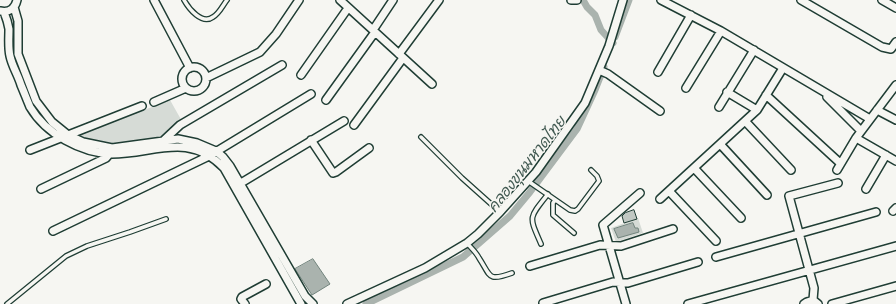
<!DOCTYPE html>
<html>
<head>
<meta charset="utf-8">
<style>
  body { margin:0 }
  canvas { display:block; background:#f6f6f2 }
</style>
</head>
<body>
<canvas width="896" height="304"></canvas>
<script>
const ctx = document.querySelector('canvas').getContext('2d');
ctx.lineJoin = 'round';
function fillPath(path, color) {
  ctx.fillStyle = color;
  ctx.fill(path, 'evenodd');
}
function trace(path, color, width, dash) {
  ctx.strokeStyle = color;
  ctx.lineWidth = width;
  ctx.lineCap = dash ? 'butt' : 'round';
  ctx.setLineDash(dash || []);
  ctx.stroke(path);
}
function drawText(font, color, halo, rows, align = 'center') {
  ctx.font = font + ' Dekko,"Playpen Sans Thai",sans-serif';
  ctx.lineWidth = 3;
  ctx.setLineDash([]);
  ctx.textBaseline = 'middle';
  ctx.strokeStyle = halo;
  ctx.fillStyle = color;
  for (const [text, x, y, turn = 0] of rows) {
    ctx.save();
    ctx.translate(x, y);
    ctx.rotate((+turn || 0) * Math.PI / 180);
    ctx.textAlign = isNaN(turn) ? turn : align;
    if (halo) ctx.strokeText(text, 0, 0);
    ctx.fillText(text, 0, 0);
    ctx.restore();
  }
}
fillPath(new Path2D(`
  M170 100 183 123 163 141 112 148 68 135 142 106 144 110Z
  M638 218 643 233 616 242 611 228Z`), '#d6dbd6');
const water = new Path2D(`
  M633 223 635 228H638L639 232 618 238 614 229Z
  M313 259 330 284 312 295 295 269Z`);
fillPath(water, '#aab3ae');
trace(water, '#72847d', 1);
trace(new Path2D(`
  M583 0 587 7 595 15 601 30 613 43
  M615 37 629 0
  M366 304 463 257 510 216 530 192 577 129 595 90 604 67`), '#aab3ae', 7);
const building = new Path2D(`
  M634 210 637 219 624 223 622 216 625 213Z`);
fillPath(building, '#c1c8c3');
trace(building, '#1f3d34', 1);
const lane = new Path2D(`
  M184 0C189 9 202 25 213 17 219 14 223 5 227 0
  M421 137 462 178 500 212
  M528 181 570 210 575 211 578 209 599 181 597 176 591 170
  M555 200 553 203V215L574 233
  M467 243C471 248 476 252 479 258 491 276 487 282 512 273
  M541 244C529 216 528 219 548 194
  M7 304 66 256 87 246 130 232 166 219`);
const street = new Path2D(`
  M154 0 190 68
  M340 0 432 84
  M571 0H577
  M661 0 721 31 870 119
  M801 0 882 47 891 49 896 42
  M882 0 896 8
  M14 7 18 21V54L36 101 52 122 68 135 83 142 112 148 178 139 197 143 216 151 223 157 230 166 305 296 313 304
  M0 11C9 13 15 9 17 0
  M4 12C6 17 8 23 9 29 9 38 8 48 10 56 12 66 18 75 21 85 24 92 27 100 30 107 46 134 81 153 112 154 154 154 188 131 224 168L301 304
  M373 30 393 0
  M399 54 439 0
  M182 79a12 12 0 1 1 24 0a12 12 0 1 1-24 0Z
  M599 70 608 74 660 111
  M658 72 691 15
  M301 75 348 8
  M206 78 260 52 276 34 299 0
  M686 88 721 31
  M727 92 757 110
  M766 95 840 163
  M827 97 861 131
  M326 100 375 32
  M154 102 186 88
  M719 107 754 50
  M877 110 896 120
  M745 121 791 170
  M354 125 403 58
  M856 138 896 161
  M311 140 333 173 336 172 369 148
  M163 141 180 125 282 65
  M720 144 767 195
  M30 150 142 106
  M694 168 741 218
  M837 170 856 138 896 85
  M236 186 344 121
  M41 189 106 158 111 152
  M866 189 886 155
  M669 191 716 241
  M660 199 757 110 783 68
  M893 211 896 208
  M53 231 209 156 311 94
  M716 257 876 212
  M530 266 600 245 621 246 673 229
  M813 300 814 288 789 196 838 183
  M543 303 613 282 628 283 698 262
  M245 304 241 299 242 297 266 284
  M347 304 425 268 467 243 478 234 500 212 536 172 585 103 609 46 623 0
  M626 304 603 225 640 193
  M688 304 896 246
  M804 304 807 302 813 300 818 304
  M832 304 896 286`);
trace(lane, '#1f3d34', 6);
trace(street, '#1f3d34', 10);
trace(lane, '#f6f6f2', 3.5);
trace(street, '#f6f6f2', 7);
drawText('italic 15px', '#425a52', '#f6f6f2', [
  ["คลองขุนมหาดไทย",529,166,-52]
]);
</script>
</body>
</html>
